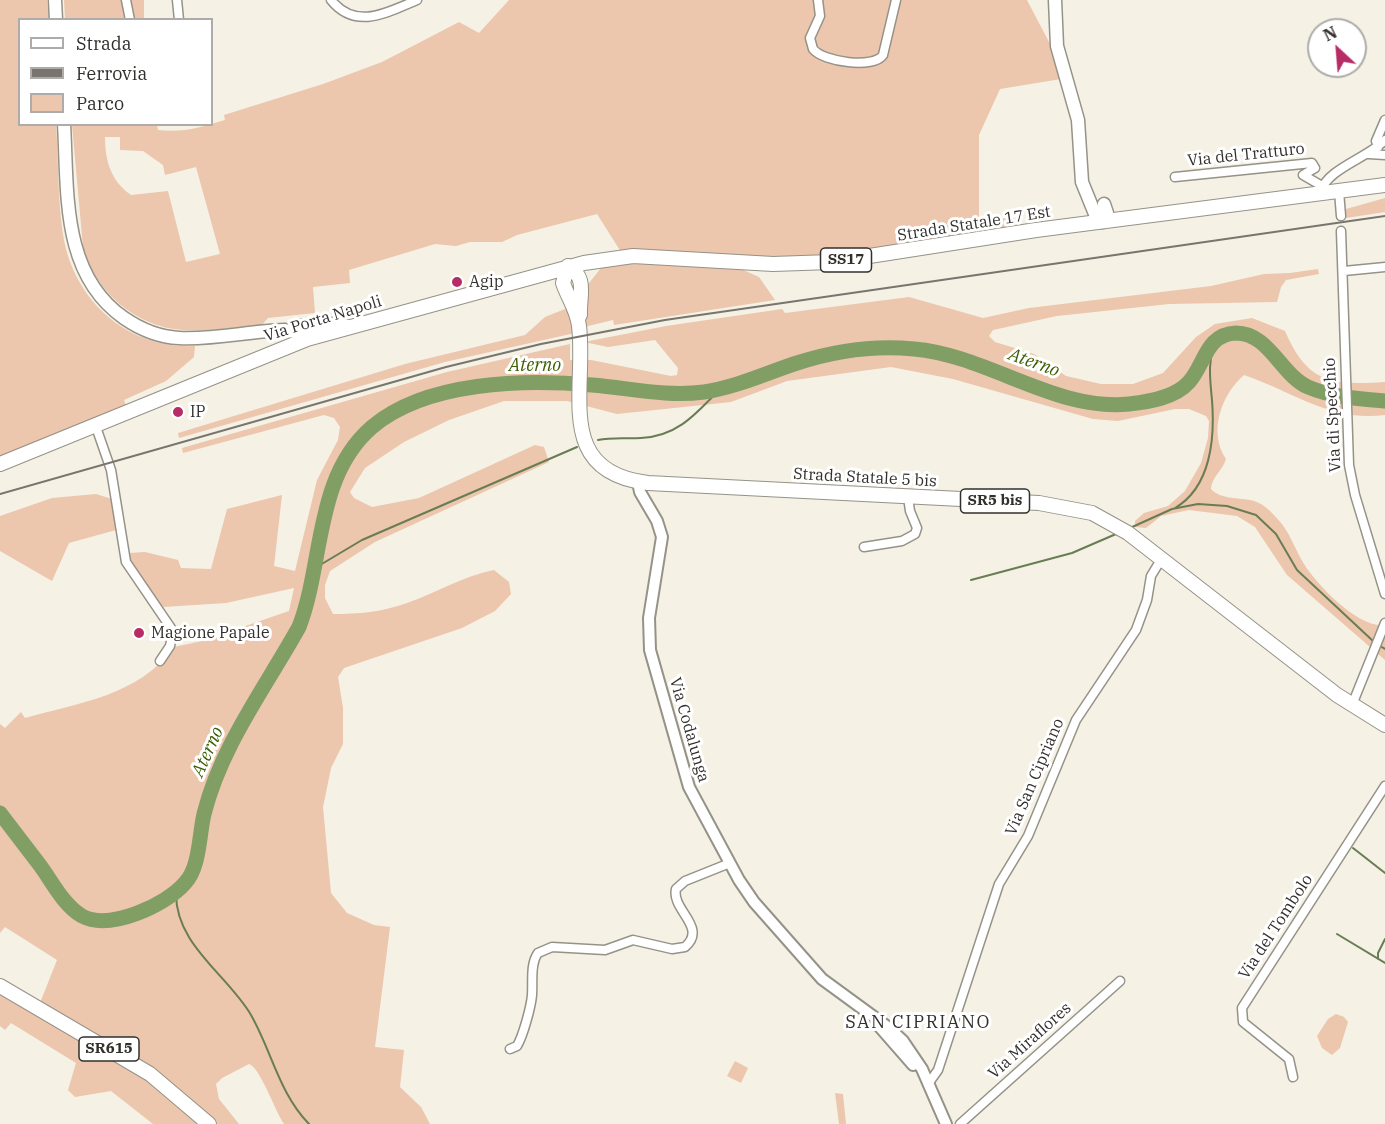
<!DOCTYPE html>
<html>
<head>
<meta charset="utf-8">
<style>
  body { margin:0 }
  #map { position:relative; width:1385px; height:1124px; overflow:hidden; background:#f5f1e5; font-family:"IBM Plex Serif",serif }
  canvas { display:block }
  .legend { position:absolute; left:18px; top:18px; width:195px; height:108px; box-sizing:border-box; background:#fff; border:2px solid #adacab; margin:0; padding:8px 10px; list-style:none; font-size:18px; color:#32302c }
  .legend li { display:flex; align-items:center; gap:12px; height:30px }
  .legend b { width:30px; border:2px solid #adacab }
  .north { position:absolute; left:1307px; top:18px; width:60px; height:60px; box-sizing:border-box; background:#fff; border:2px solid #adacab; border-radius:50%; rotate:334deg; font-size:16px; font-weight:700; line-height:24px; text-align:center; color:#32302c }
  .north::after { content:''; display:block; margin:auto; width:21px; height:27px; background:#b72c66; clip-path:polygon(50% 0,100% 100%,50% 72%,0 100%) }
</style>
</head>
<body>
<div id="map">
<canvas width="1385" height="1124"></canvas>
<ul class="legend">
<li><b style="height:8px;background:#fff"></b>Strada</li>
<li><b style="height:8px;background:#78756e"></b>Ferrovia</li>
<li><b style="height:16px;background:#ecc6ad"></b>Parco</li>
</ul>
<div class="north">N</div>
</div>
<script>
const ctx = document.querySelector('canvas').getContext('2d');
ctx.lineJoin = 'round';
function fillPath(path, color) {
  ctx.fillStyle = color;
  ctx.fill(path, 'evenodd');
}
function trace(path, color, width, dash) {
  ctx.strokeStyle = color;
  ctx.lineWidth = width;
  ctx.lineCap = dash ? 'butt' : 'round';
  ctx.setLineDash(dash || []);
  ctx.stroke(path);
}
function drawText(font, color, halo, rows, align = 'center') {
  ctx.font = font + ' "IBM Plex Serif",serif';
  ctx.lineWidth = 6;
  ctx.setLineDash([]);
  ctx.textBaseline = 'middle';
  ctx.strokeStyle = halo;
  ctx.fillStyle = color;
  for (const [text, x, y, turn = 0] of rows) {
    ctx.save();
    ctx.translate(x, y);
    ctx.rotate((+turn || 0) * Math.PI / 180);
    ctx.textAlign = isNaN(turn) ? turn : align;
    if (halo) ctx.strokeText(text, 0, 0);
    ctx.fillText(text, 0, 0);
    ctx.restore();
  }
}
fillPath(new Path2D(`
  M0 0H47L49 19 20 20V124L56 125C59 163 57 212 66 249 82 309 134 349 195 346L194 357 166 381 124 400 126 406 0 459Z
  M64 0H144V19H65Z
  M509 0H1027L1050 44 1061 79 1000 89 979 135V217L1018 219 1019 228 807 259 621 252 597 214 517 235 502 242H470L456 246 435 244 349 270 350 283 313 287 315 313 268 318 262 325C236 327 209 332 183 330 135 327 95 291 83 247L72 125H157L158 130C183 133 202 127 225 120L224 115 323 84 382 62 459 22 479 33ZM105 137H120V150L143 151 163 165 165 175 196 167 220 254 186 262 168 191 131 195C111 181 105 161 105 137Z
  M1385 198V212L1346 218V209Z
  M636 262 734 266 759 277 775 300 614 325 613 320 584 327V331L445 362 179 438 178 433 405 364 525 335 545 317 570 307 601 268Z
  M1318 269 1319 274 1286 280 1281 287 1277 302 1169 304 1057 316 993 330 989 336 995 342 1034 354 1066 376 1101 384H1133L1163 373 1196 337 1215 324 1252 318 1285 331C1308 384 1331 385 1385 382V415C1330 422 1294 392 1244 375 1221 395 1208 432 1226 459 1223 470 1211 478 1211 489 1221 500 1239 497 1254 501 1265 504 1274 515 1282 524 1291 536 1296 551 1304 564 1317 585 1359 629 1385 625V660L1287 575 1255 527 1237 516 1189 510 1161 516 1146 528 1135 527V521L1144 513 1168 506 1185 491 1201 463 1208 438 1209 421 1206 416 1189 409H1175L1118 421 1093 419 953 379 891 367 787 381 731 402 617 414 567 401H504L449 420 404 442 365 468 350 492 354 498 372 507 419 498 535 445 544 447 549 462 375 542 330 571 325 585V598L333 614C359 614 382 612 407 603 436 593 463 576 494 570L509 582 511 594 495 611 462 628 344 668 338 677 343 708V744L331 768 323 807 331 893 347 913 374 925 390 927 375 1047 404 1050 400 1087 421 1107 430 1124H284C275 1111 260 1067 249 1064L222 1078 216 1084 219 1099 239 1124H218L154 1069 40 1003 57 960 5 927 0 933V724L5 728 21 712 25 718C79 703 140 695 174 647L202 641 289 611 294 588 226 603 163 607 132 566 129 553 145 552 178 560 181 568 211 569 227 509 282 495 274 566 295 571 317 480 338 440 340 427 334 418 324 415 183 453 182 448 447 372 570 344V360H591L671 376 677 375 678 368 655 340 608 347 584 342 666 326 782 309 785 313 909 297 983 318 1029 308 1211 286 1264 274 1290 273Z
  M96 494 112 499 116 530 69 543 52 581 0 551V516L52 498Z
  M0 993 142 1076 201 1124H153L111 1091 75 1097 68 1090 76 1063 11 1023 5 1030 0 1026Z
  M1336 1014 1344 1017 1348 1022 1340 1048 1332 1055 1322 1048 1317 1036 1328 1019Z
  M735 1061 748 1068 741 1083 727 1076Z
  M835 1093 843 1094 846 1124H839Z`), '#ecc6ad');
trace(new Path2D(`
  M598 440C613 437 626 439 641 438 677 436 695 415 719 390
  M1175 508C1211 487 1215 438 1212 400 1210 380 1207 357 1217 340
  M1130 528 1172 509 1198 504 1227 506 1256 515 1276 534 1297 570 1373 641
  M315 568 362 540 577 447
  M971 580 1072 553 1116 534
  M1380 646 1385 649
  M1353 848 1385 873
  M176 892C175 945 227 974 251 1015 272 1052 279 1093 309 1124
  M1337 934 1385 963
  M1378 959V953L1385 939`), '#697d54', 2);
trace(new Path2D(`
  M0 813C13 830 26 847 39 864 52 881 63 905 82 916 110 931 166 905 185 883 200 867 199 835 204 814 221 746 265 688 299 627 324 563 314 477 372 427 426 381 525 379 592 385 630 388 666 397 704 392 737 387 766 373 797 363 834 351 875 345 914 349 987 355 1056 412 1129 404 1148 402 1175 398 1189 382 1205 364 1206 334 1236 333 1269 333 1281 375 1308 387 1331 397 1360 399 1385 401`), '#819e65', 15);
const minor = new Path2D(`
  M126 0 130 20
  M177 0 179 20
  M331 0C356 31 388 12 417 0
  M818 0 820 16 810 38 813 49C823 62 874 69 883 55L896 0
  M1378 147 1376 141 1385 120
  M1369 154 1385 155
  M1175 177 1312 163 1315 168 1303 175 1322 186
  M1321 191C1327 169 1369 157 1385 140
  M1339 191 1341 216
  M1341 231 1349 465 1355 495 1385 594
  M1344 271 1385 267
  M95 424 111 470 126 562 173 631 170 646 160 661
  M864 547 902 541 915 534 917 528 910 511 908 497
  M1352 705 1385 623
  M510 1049 517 1046C523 1036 531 1007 532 995 533 982 530 964 538 953L552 947 605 950 633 940 672 949 685 947C708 927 671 910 676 889L685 881 730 863
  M1293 1077 1289 1059 1243 1022 1242 1008 1385 786
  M928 1084 938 1070 999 884 1028 836 1076 720 1136 630 1147 600 1151 576 1162 558
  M960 1124 1120 981`);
const tertiary = new Path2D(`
  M638 482 640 492 657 521 662 537 649 618 650 650 689 787 739 880 754 902 822 979 889 1028 903 1041 922 1069 946 1124
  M878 1025 913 1065`);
const secondary = new Path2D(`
  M55 0 56 20
  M1055 0 1057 46 1078 120 1082 182 1095 214 1102 222 1107 213 1104 204
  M64 124C68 193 61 274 124 318 140 329 159 337 179 338 214 340 249 331 284 330L295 332 307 339 308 330 301 326
  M301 326 330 324 350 326`);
const primary = new Path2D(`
  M568 266 563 283C568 298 577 309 579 326 587 390 553 472 648 483L1039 503 1092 513 1128 533 1337 695 1385 725
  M568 266C588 278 579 295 580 315
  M0 464 307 339 584 263 633 256 773 264 831 262 1036 230 1385 185
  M0 986 150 1074 209 1124`);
trace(minor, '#959287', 11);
trace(tertiary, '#959287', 14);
trace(secondary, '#959287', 15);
trace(primary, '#959287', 16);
trace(minor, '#fff', 8);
trace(tertiary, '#fff', 10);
trace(secondary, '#fff', 12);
trace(primary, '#fff', 14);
trace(new Path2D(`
  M0 494 446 367 541 344 665 320 1385 216`), '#78756e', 2);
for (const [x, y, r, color] of [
  [457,282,6,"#b72c66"],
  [178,412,6,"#b72c66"],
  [139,633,6,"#b72c66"]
]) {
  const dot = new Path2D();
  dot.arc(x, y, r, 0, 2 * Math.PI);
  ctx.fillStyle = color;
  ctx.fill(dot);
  trace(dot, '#fff', 2);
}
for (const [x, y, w] of [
  [846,260,51],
  [995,501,69],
  [109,1049,60]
]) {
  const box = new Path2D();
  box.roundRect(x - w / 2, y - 12, w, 24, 4.5);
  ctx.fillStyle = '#fff';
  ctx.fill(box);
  trace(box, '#32302c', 1.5);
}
drawText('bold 15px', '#32302c', null, [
  ["SS17",846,260],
  ["SR5 bis",995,501],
  ["SR615",109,1049]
]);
drawText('16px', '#32302c', '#fff', [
  ["Via del Tratturo",1246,155,-6],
  ["Strada Statale 17 Est",974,224,-9],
  ["Via Porta Napoli",323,319,-17],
  ["Via di Specchio",1333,415,-93],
  ["Strada Statale 5 bis",865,478,3],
  ["Via Codalunga",689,730,74],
  ["Via San Cipriano",1035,777,-67],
  ["Via del Tombolo",1276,927,-57],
  ["Via Miraflores",1030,1041,-42]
]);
drawText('16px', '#32302c', '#fff', [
  ["Agip",469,282],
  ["IP",190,412],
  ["Magione Papale",151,633]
], 'left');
drawText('italic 18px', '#3b5e02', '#fff', [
  ["Aterno",1034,363,20],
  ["Aterno",535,366],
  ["Aterno",208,752,-66]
]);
ctx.letterSpacing = '1.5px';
drawText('18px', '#32302c', '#fff', [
  ["SAN CIPRIANO",918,1023]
]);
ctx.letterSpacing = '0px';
</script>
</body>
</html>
